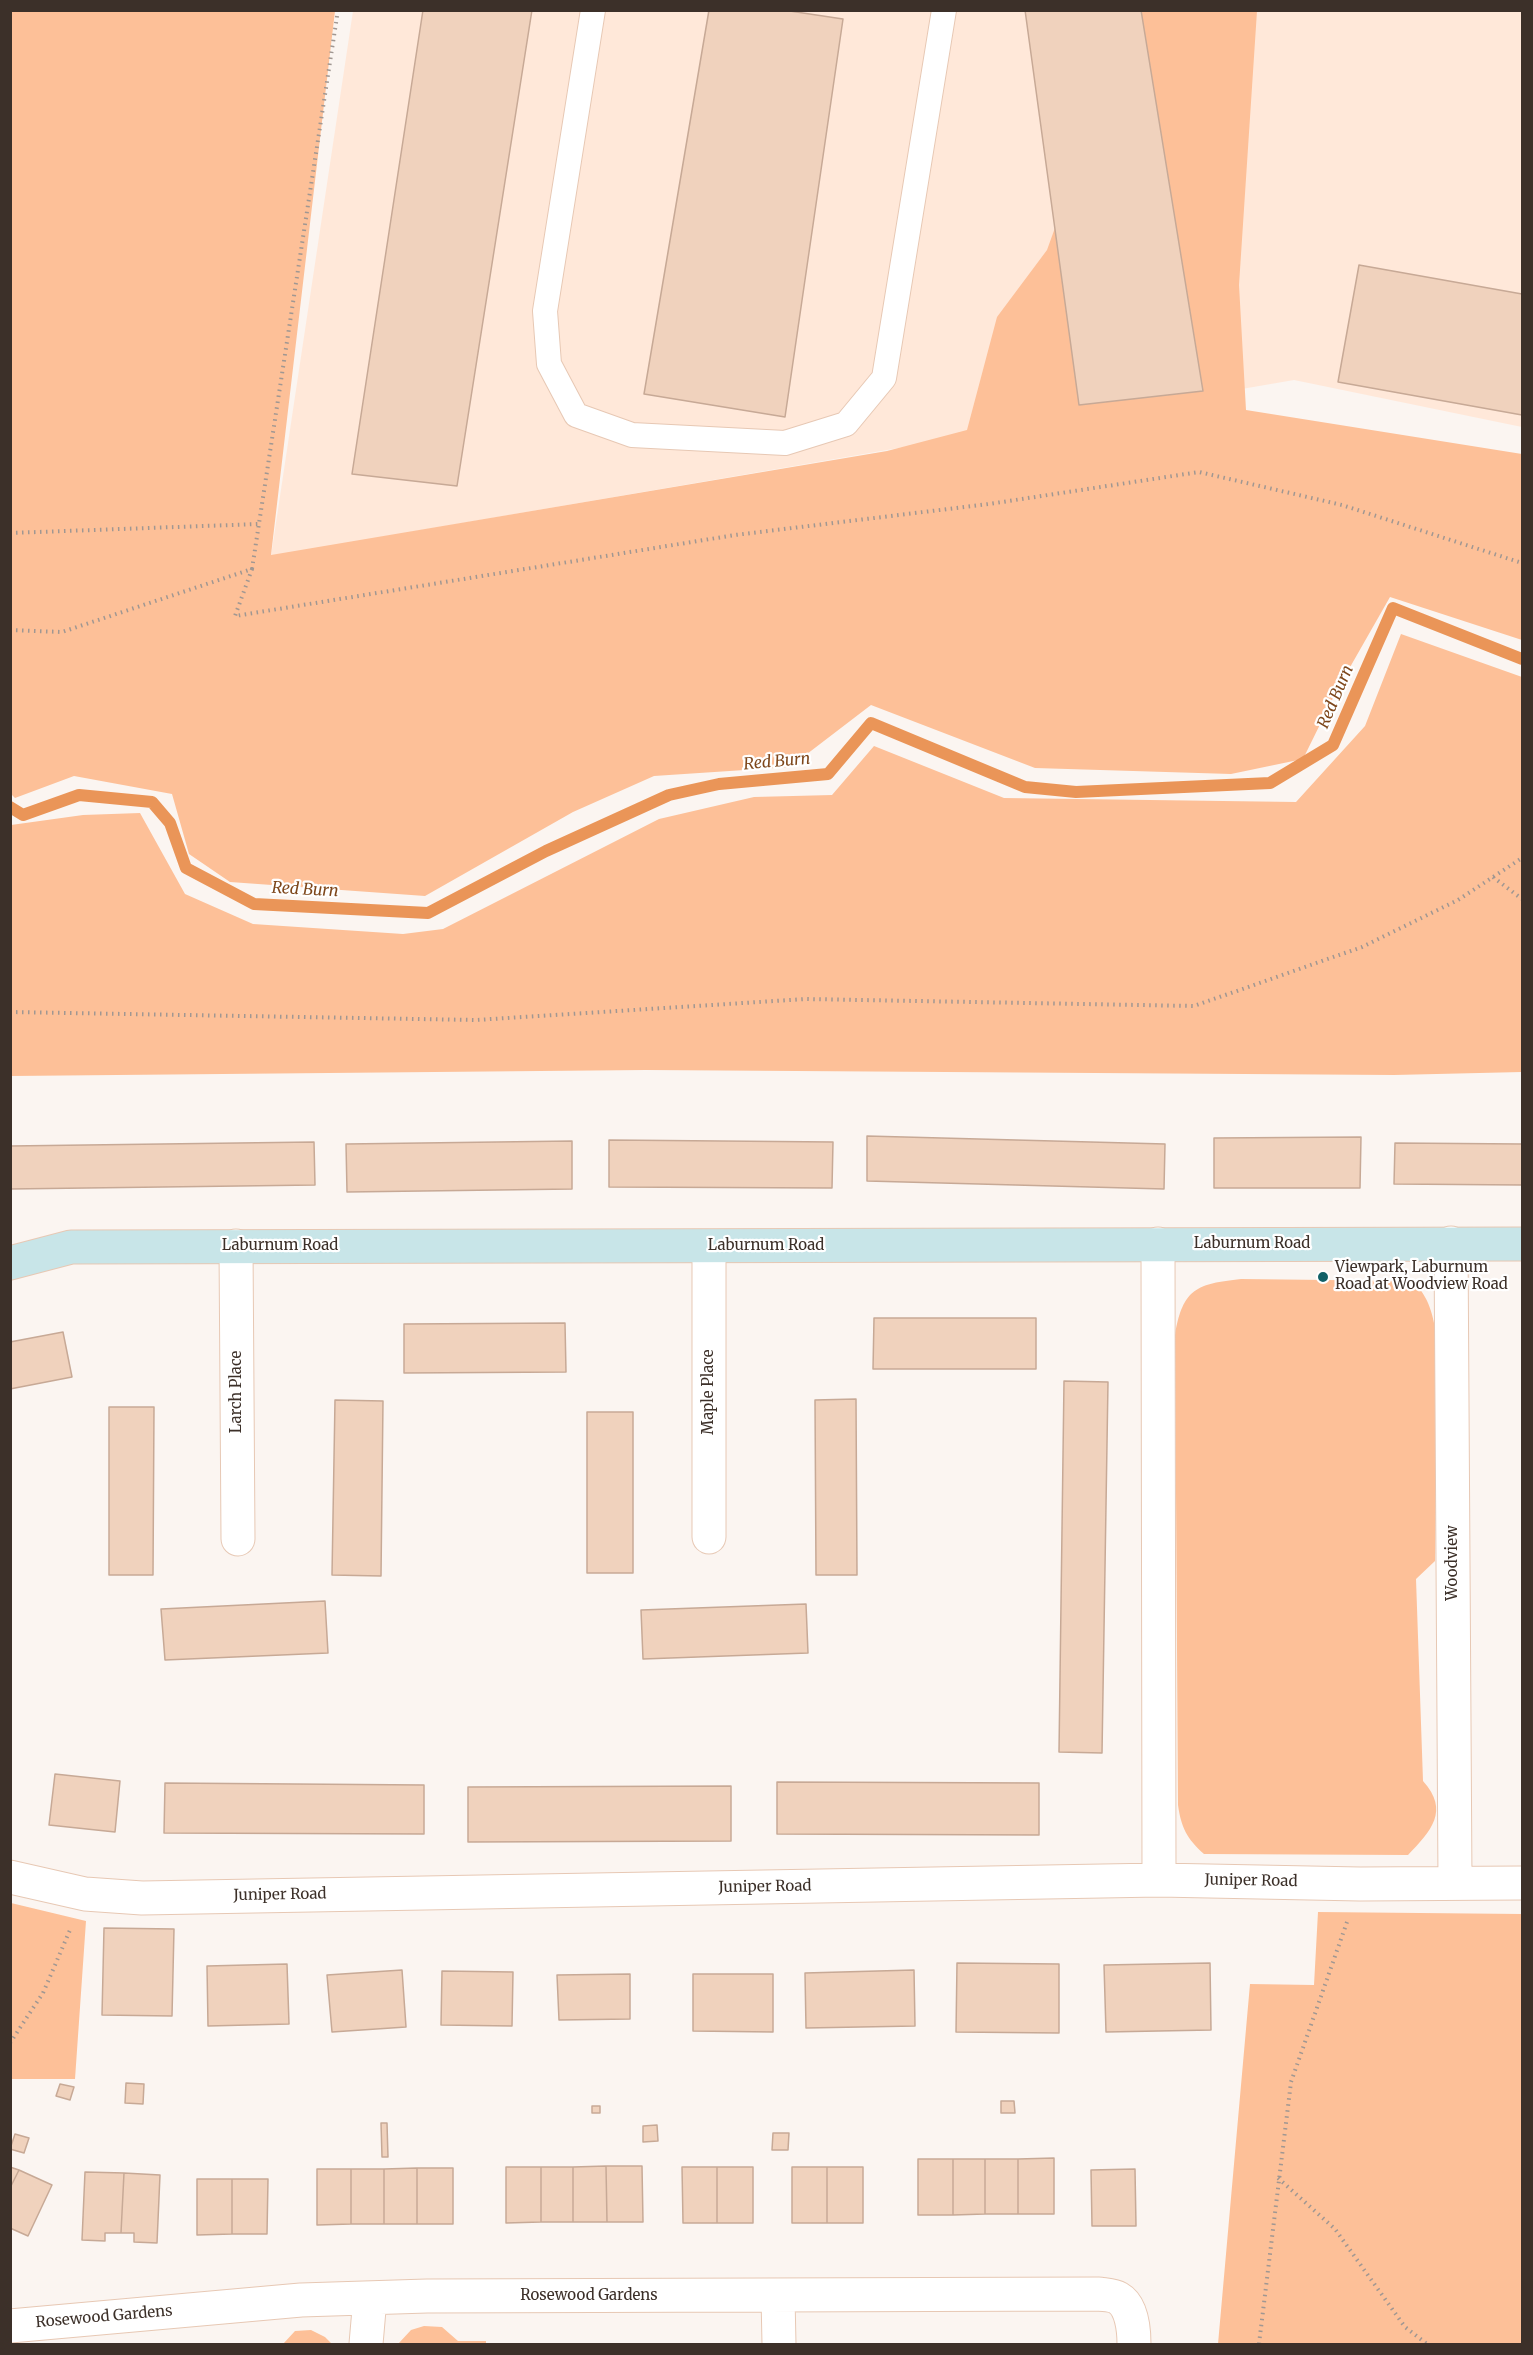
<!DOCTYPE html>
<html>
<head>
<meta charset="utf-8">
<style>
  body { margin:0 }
  #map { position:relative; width:1533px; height:2355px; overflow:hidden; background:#fbf5f1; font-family:Merriweather,serif }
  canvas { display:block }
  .frame { position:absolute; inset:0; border:12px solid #3c3029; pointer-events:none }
</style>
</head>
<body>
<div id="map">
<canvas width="1533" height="2355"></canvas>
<div class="frame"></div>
</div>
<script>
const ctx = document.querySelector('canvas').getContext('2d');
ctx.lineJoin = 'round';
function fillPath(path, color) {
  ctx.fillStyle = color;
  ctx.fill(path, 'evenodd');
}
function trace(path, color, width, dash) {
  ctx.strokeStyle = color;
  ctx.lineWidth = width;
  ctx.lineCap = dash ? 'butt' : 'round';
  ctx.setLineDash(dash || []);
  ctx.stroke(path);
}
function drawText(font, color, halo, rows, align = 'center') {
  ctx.font = font + ' Merriweather,serif';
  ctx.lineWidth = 4.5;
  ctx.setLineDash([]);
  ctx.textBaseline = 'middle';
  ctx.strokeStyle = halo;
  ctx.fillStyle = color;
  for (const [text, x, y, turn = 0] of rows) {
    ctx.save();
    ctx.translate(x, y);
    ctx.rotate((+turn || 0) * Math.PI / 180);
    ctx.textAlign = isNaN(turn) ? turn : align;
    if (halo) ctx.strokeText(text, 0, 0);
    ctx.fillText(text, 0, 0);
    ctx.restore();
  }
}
fillPath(new Path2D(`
  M353 11H1522V427L1294 380 271 556Z`), '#ffe8d9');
fillPath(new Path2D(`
  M11 11H335L271 555 887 451 967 430 997 317 1047 250 1133 11H1257L1239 285 1246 410 1522 454V640L1390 597 1337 690 1303 759 1231 774 1035 768 871 705 790 767 654 776 573 812 425 896 230 882 189 854 172 794 74 776 15 798 11 794Z
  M1401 634 1522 677V1072L1394 1075 646 1070 11 1076V825L83 815 140 813 185 894 253 924 403 934 443 929 659 819 754 797 832 795 874 746 1004 798 1296 802 1365 726Z
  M1241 1279 1412 1281C1430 1297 1433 1316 1437 1339L1435 1561 1416 1579 1423 1781C1450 1811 1431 1831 1408 1855L1204 1854C1187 1839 1181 1827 1178 1805L1175 1335C1183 1288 1197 1284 1241 1279Z
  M11 1903 86 1921 75 2079H11Z
  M1318 1912 1522 1914V2344H1218L1250 1984 1314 1985Z
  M424 2326 442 2327 458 2341H486V2344H398L411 2330Z
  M311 2330 325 2337 332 2344H283L295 2331Z`), '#fdc098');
trace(new Path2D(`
  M10 807 23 815 79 795 152 802 170 823 186 868 254 904 428 913 546 851 669 795 719 784 828 774 871 723 1025 787 1076 792 1270 783 1333 745 1393 608 1522 659`), '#ea9558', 12);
const building = new Path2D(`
  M423 10H532L457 486 352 474Z
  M709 10H783L843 19 785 417 644 394Z
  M1025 10H1141L1203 391 1079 405Z
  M1359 265 1522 294V415L1338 382Z
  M867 1136 1165 1144 1164 1189 867 1181Z
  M1361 1137 1360 1188H1214V1138Z
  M609 1140 833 1142 832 1188 609 1187Z
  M572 1141V1189L347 1192 346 1144Z
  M314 1142 315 1185 10 1189V1146Z
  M1395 1143 1522 1144V1185L1394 1184Z
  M874 1318H1036V1369H873Z
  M565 1323 566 1372 404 1373V1324Z
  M63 1332 72 1377 10 1389V1342Z
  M1064 1381 1108 1382 1102 1753 1059 1752Z
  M856 1399 857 1575H816L815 1400Z
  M335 1400 383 1401 381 1576 332 1575Z
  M109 1407H154L153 1575H109Z
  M587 1412H633V1573H587Z
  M325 1601 328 1653 165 1660 161 1609Z
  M806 1604 808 1653 643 1659 641 1610Z
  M55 1774 120 1781 115 1832 49 1825Z
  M777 1782 1039 1783V1835L777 1834Z
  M165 1783 424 1785V1834L164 1833Z
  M731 1786V1841L468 1842V1787Z
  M104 1928 174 1929 172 2016 102 2015Z
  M957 1963 1059 1964V2033L956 2032Z
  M1210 1963 1211 2030 1106 2032 1104 1965Z
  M287 1964 289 2024 208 2026 207 1966Z
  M402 1970 406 2027 332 2032 327 1975Z
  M914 1970 915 2026 806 2028 805 1973Z
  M442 1971 513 1972 512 2026 441 2025Z
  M630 1974V2019L559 2020 557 1975Z
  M693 1974H773V2032L693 2031Z
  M126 2083 144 2084 143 2104 125 2103Z
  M60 2084 74 2087 70 2100 56 2096Z
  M1001 2101H1014L1015 2113H1001Z
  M592 2106H600V2113H592Z
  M381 2123H387L388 2157H382Z
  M657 2125 658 2141 643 2142V2126Z
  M773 2133H789L788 2150H772Z
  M15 2134 29 2138 24 2153 10 2149Z
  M1054 2158V2214H1018V2159Z
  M918 2159H953V2215H918Z
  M953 2159H985V2214L953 2215Z
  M985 2159H1018V2214H985Z
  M606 2166H642L643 2222H607Z
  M606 2166 607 2222H573V2167Z
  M10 2167 19 2170 10 2188Z
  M506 2167H541V2222L506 2223Z
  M541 2167H573V2222H541Z
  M682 2167H717V2223H683Z
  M717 2167H753V2223H717Z
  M792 2167H827V2223H792Z
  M827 2167H863V2223H827Z
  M417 2168H453V2224H417Z
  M417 2168V2224H384V2169Z
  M317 2169H351V2224L317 2225Z
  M351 2169H384V2224H351Z
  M1135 2169 1136 2226H1092L1091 2170Z
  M19 2170 52 2185 28 2236 10 2228V2188Z
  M85 2172 124 2173 121 2233H105V2241L82 2240Z
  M124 2173 160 2175 157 2243 134 2242V2233H121Z
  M197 2179H232V2234L197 2235Z
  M232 2179H268L267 2234H232Z`);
fillPath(building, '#f0d2bd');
trace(building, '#c7a996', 1.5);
const lane = new Path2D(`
  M593 10 545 311 549 364 576 415 632 435 785 443 846 424 884 378 944 10`);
const street = new Path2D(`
  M1451 1243 1455 1882
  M1158 1244 1159 1880
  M236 1246 238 1539
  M709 1537V1247
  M10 1877 85 1894 142 1898 1159 1880 1360 1884 1522 1883
  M778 2297 779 2344
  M10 2326 301 2300 427 2296 1099 2294C1104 2295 1113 2295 1118 2298 1132 2306 1134 2331 1134 2344
  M366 2344 370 2298`);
const secondary = new Path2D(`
  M10 1263 71 1247 1522 1244`);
trace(lane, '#e7c8b4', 26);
trace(street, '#e7c8b4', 35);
trace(secondary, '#e7c8b4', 35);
trace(new Path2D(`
  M10 533 259 524
  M252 569 338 10
  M10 630 62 632 252 569 235 616 735 535 989 504 1199 472 1342 505 1522 563
  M1493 877 1522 899
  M10 1012 476 1020 806 999 1194 1006 1362 947 1458 900 1522 858
  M10 2043 43 1993 70 1930
  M1278 2178 1335 2229 1405 2327 1427 2344
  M1259 2344 1291 2082 1347 1922`), '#a09792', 4, [1.5, 4.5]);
trace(lane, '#fff', 24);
trace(street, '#fff', 33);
trace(secondary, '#c8e5e8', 33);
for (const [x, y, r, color] of [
  [1323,1277,6,"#116168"]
]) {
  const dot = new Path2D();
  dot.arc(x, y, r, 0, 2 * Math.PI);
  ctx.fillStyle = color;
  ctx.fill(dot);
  trace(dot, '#fff', 2);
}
drawText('15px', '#3c3029', '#fff', [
  ["Laburnum Road",1252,1244],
  ["Laburnum Road",280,1246],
  ["Laburnum Road",766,1246],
  ["Larch Place",237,1392,-90],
  ["Maple Place",709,1392,-90],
  ["Woodview",1453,1563,-90],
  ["Juniper Road",1251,1881,1],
  ["Juniper Road",765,1887,-1],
  ["Juniper Road",280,1895,-1],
  ["Rosewood Gardens",589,2296],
  ["Rosewood Gardens",104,2317,-5]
]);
drawText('15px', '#3c3029', '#fff', [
  ["Viewpark, Laburnum",1335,1268],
  ["Road at Woodview Road",1335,1285]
], 'left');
drawText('italic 16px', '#7e471b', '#fff', [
  ["Red Burn",1336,697,-67],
  ["Red Burn",777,762,-5],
  ["Red Burn",305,890,3]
]);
</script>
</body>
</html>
